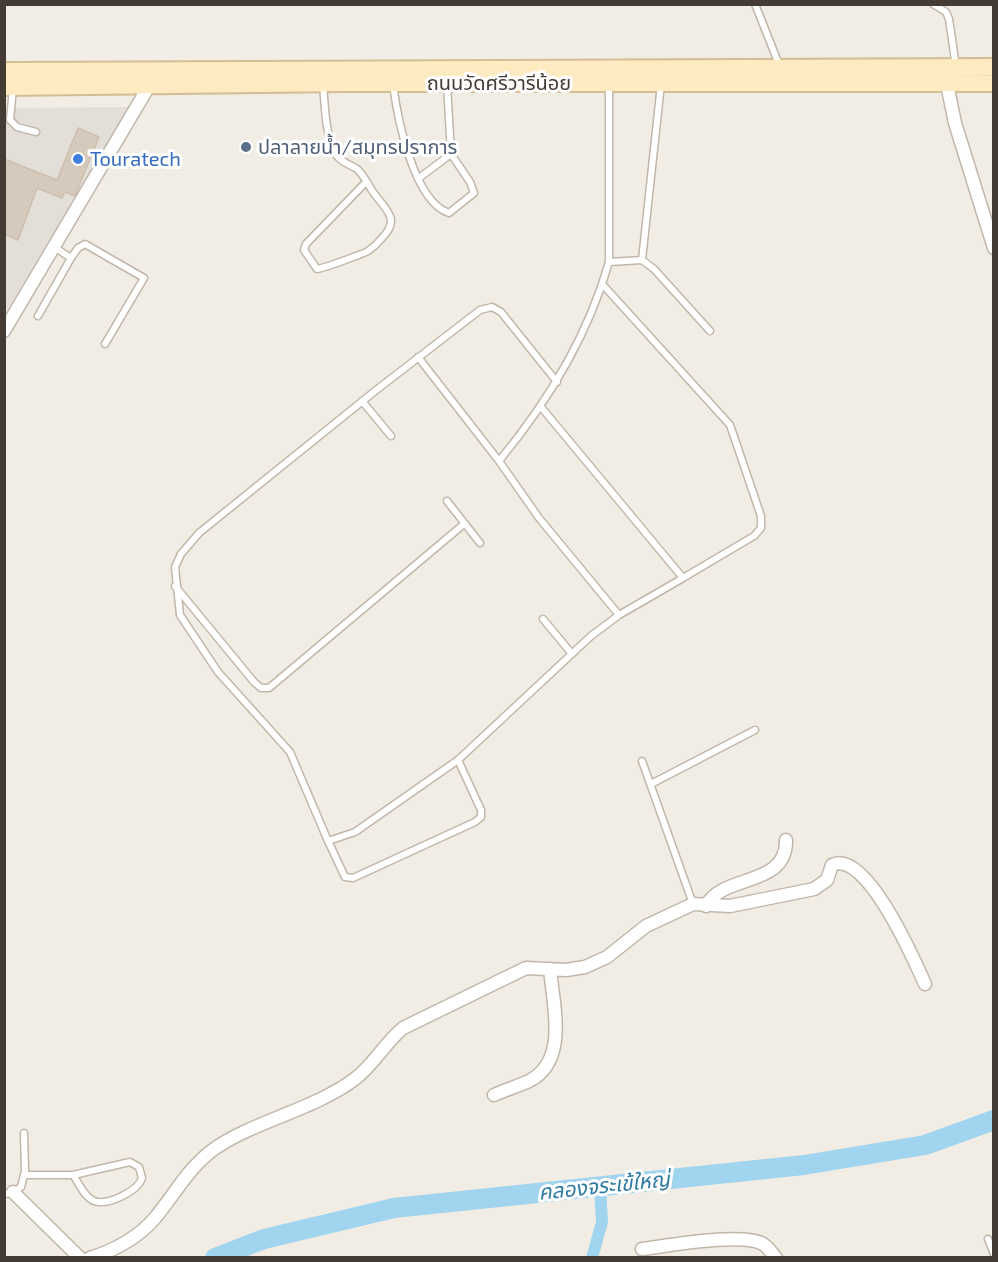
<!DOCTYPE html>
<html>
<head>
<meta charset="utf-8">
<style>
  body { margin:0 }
  #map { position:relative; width:998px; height:1262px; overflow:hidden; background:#f2ede4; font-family:"Exo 2",sans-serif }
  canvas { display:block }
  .frame { position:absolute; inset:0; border:6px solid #443c34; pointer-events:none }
</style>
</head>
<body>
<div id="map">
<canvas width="998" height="1262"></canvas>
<div class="frame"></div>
</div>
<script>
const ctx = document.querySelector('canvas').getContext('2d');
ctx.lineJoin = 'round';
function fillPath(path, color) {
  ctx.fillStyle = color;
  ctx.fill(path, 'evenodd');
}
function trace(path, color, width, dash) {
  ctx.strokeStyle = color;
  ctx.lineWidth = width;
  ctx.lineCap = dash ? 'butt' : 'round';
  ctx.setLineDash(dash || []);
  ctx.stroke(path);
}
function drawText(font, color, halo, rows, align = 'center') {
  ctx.font = font + ' "Exo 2","Noto Sans Thai",sans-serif';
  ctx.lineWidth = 6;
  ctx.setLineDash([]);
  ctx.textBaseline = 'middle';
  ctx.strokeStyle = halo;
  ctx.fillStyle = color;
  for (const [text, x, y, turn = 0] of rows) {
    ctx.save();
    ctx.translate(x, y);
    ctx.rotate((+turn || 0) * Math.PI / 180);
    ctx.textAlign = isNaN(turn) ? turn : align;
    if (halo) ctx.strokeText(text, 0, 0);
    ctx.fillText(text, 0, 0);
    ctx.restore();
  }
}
fillPath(new Path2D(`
  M129 107 7 310 4 308V108Z`), '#e4ded9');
trace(new Path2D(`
  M592 1258 602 1222 600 1185`), '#a0d4ef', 12);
trace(new Path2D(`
  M215 1258 264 1239 394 1208 804 1165 925 1145 994 1120`), '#a0d4ef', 20);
const building = new Path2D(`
  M78 128 99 137 75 196 65 192 62 198 37 188 18 240 4 234V159L57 180Z`);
fillPath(building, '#d6cabc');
trace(building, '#cebfad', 1.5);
const service = new Path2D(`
  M755 4 780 67
  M933 4 946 12 949 19 956 67
  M323 84C325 107 325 132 335 153 340 162 349 164 357 169 364 175 368 185 373 192 386 210 401 219 382 238 378 243 374 247 368 251 363 254 321 269 317 269L304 250 306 244 366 182
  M393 84C397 116 413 201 449 213L474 193 470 182 451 154
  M13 88 10 120 17 127 36 132
  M419 178 451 154 447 84
  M54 247 71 258 78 248 85 244 144 278 105 344
  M642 260 661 84
  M609 262 642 260 654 269 710 331
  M38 316 71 258
  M418 357 499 461 539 518 619 615
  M557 382 501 312 492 307 480 310 375 391 199 533 181 554 175 567 180 615 218 672 290 752 328 841 355 832 458 760 591 636 619 615 683 578
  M362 401 391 436
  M541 407 683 578 754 536 761 528V516L730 425 603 285
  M499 461C547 403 588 336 609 262V84
  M447 501 480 543
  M175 586 254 682 261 688H269L464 524
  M543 619 572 654
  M642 761 693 904
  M651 784 755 730
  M328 841 345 877 353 878 475 822 481 817V810L458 760
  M24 1175H73L130 1162 139 1167 142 1178C138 1191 108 1206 94 1201 84 1197 79 1183 73 1175
  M4 1194 11 1193 21 1187 25 1171 24 1133
  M988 1239 994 1254`);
const minor = new Path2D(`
  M947 84 955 123 994 248
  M4 331 149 86
  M706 906C723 873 787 888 786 840
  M494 1095C505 1090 518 1086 529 1081 569 1061 553 1005 550 969
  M13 1192 80 1258
  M642 1249C667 1246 743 1232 763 1244 768 1247 772 1253 776 1258
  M90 1258C115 1250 138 1238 155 1218 175 1194 188 1168 214 1149 254 1121 316 1109 356 1078 374 1064 385 1043 403 1028L526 968 566 970 585 967 607 957 646 926 693 904 730 906 814 889 827 880 832 865C866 848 915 962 925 984`);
const secondary = new Path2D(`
  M4 71 994 67
  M4 87 346 83H994`);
trace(service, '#c0b7aa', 9);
trace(minor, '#c0b7aa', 15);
trace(secondary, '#d2bd94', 20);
trace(service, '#fff', 6);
trace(minor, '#fff', 12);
trace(secondary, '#feebc2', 16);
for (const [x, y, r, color] of [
  [246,147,6,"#5c6f8a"],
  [78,159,6,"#3f7fe0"]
]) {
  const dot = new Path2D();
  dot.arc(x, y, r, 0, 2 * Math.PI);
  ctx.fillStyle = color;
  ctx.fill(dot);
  trace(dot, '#fff', 2);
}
drawText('20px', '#443c34', '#fff', [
  ["ถนนวัดศรีวารีน้อย",499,83]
]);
drawText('20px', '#4e5e75', '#fff', [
  ["ปลาลายน้ำ/สมุทรปราการ",258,147]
], 'left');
drawText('20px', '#366cbe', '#fff', [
  ["Touratech",90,159]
], 'left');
drawText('italic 21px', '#2e7aa5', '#fff', [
  ["คลองจระเข้ใหญ่",604,1186,-6]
]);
</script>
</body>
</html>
